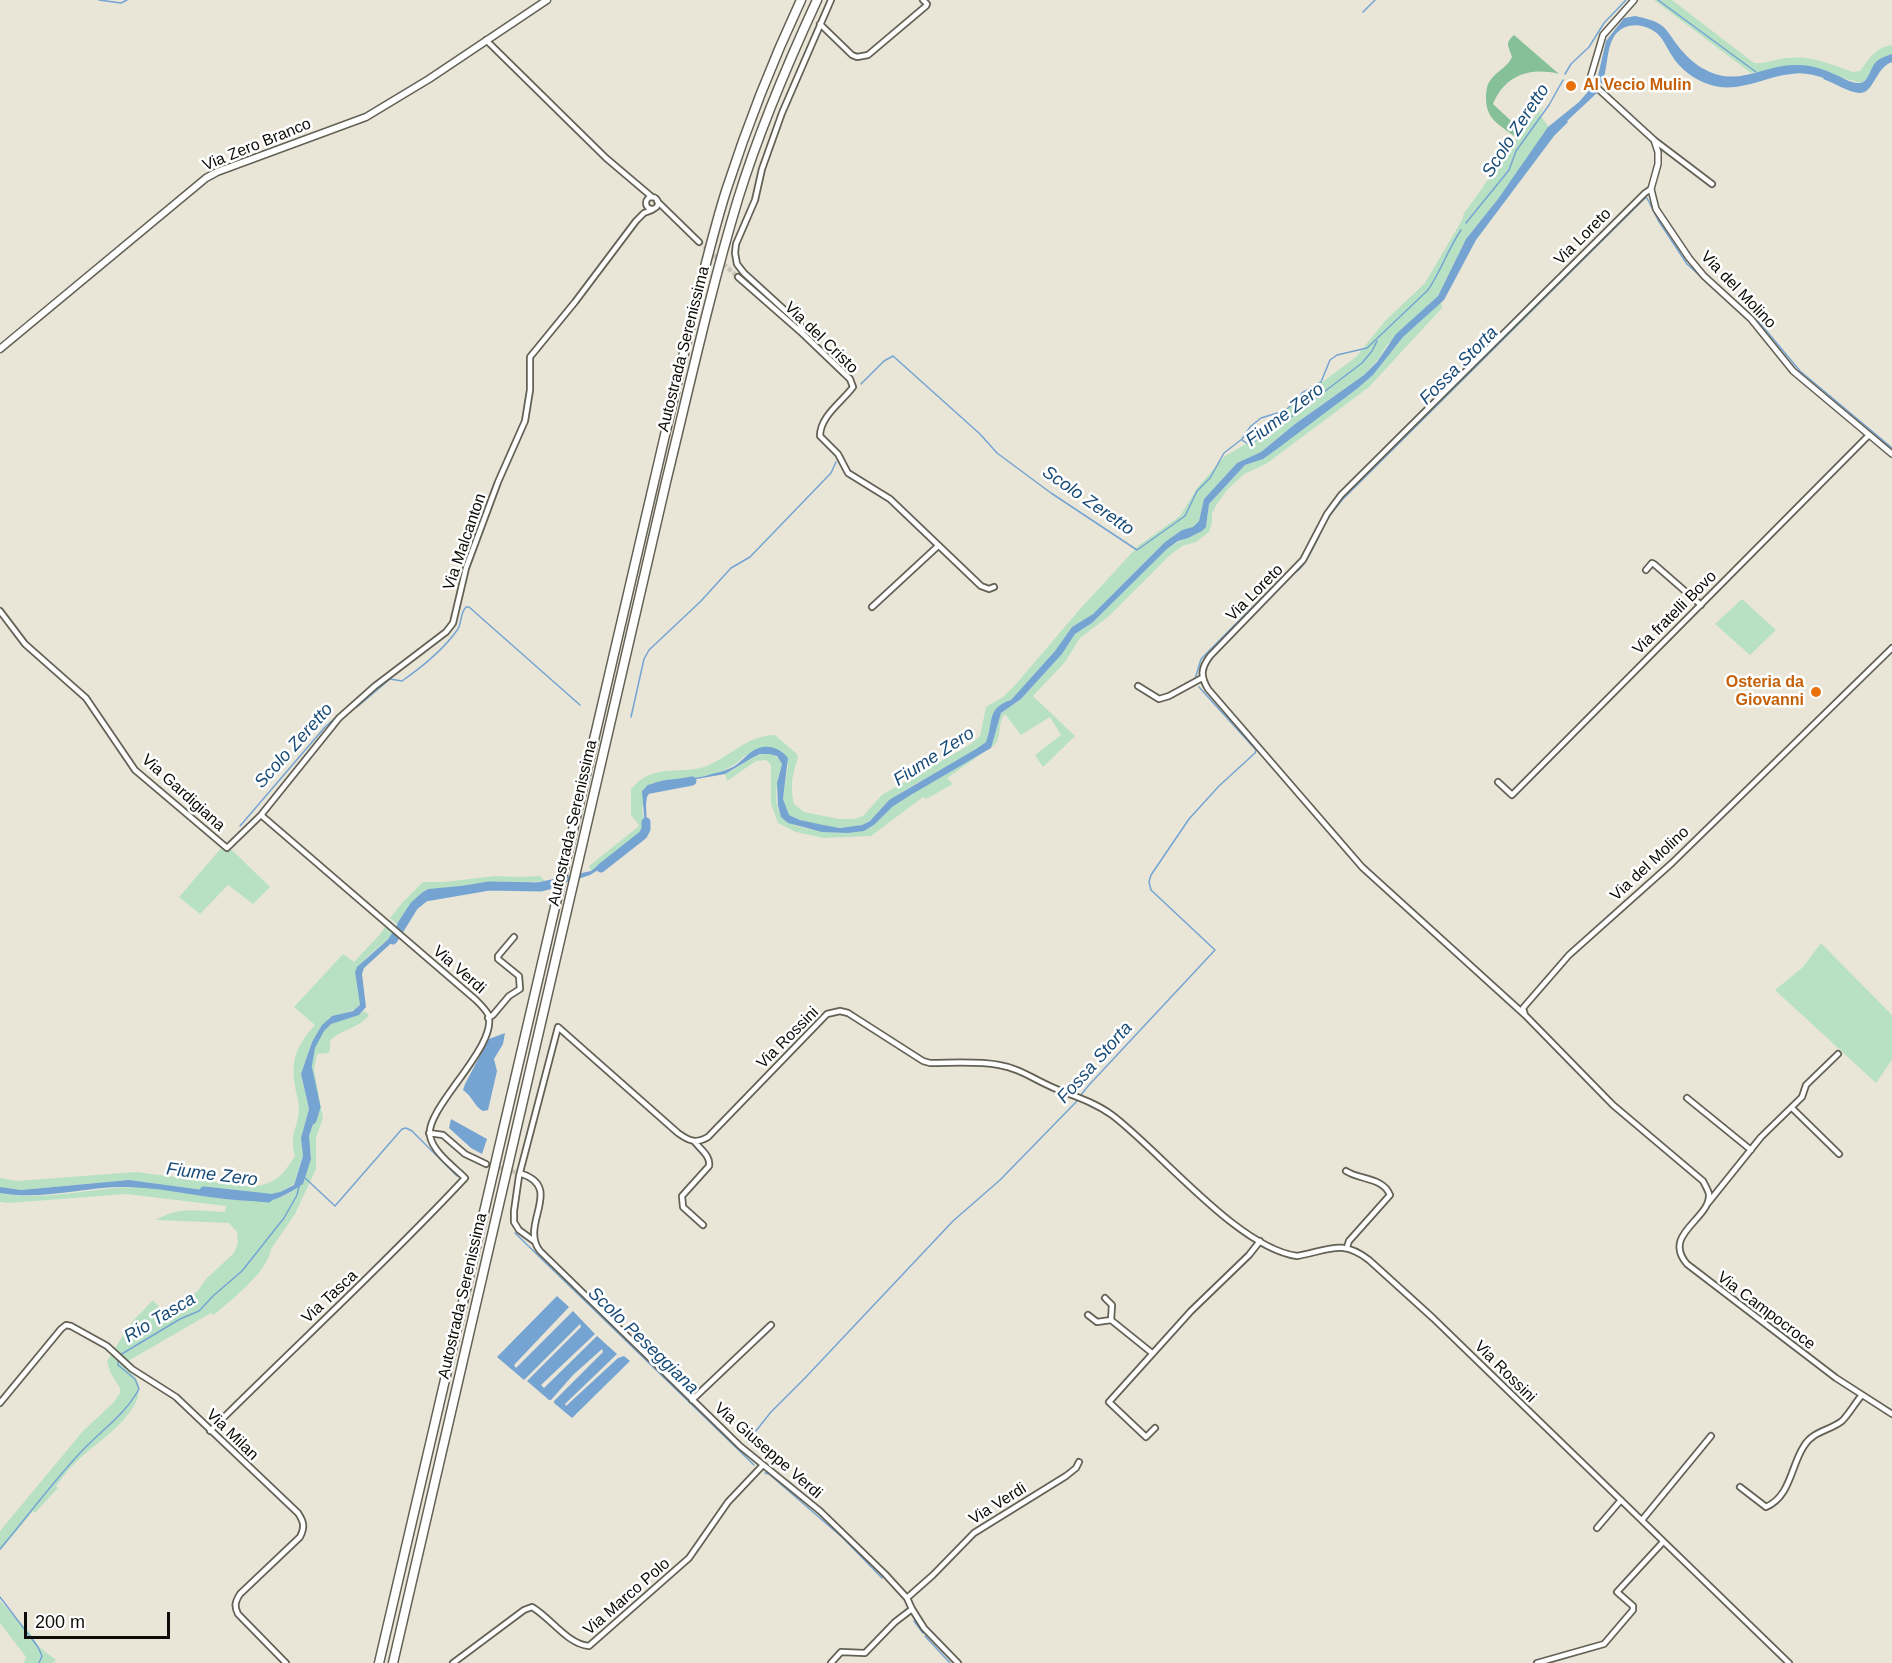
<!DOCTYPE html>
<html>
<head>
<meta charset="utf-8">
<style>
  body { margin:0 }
  #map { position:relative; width:1892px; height:1663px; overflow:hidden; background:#e9e6d8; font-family:Arial,sans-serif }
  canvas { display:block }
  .scale { position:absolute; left:24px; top:1612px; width:146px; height:27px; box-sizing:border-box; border:3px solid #0d0c08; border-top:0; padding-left:8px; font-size:18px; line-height:21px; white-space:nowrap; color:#0d0c08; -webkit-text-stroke:4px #fff; paint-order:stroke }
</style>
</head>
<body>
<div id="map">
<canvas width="1892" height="1663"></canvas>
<div class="scale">200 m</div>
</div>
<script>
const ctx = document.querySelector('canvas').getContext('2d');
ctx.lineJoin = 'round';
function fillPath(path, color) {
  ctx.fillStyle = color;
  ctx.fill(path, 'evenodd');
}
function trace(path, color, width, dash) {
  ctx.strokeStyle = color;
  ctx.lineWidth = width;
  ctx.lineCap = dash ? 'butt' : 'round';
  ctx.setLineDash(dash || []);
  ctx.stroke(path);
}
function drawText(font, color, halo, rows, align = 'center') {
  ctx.font = font + ' Arial,sans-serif';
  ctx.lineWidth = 5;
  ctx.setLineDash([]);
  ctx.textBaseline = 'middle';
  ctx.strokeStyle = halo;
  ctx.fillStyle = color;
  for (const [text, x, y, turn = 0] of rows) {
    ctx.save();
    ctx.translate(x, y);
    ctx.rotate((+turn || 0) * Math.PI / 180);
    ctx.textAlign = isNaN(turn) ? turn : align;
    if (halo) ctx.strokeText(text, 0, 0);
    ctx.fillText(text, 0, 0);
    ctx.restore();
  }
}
fillPath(new Path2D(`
  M1654 0H1672L1754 63C1766 64 1775 59 1787 58 1809 55 1832 64 1853 72L1860 71C1869 59 1876 47 1892 45V54C1869 60 1875 76 1861 83L1798 65 1751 73Z
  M1544 106 1540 114 1549 128 1498 199 1466 239 1438 296 1387 345 1377 361 1364 375 1295 424 1261 452 1237 463 1204 499 1199 521 1193 528 1182 530 1165 542 1093 614 1072 627 1055 651 1011 700C989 707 994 724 986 742 956 763 922 779 891 799 880 806 874 822 861 825 838 831 810 825 789 815L783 799 788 765 782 751 744 756C720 783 679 775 648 785L642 809 645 828 591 871 589 866 638 827 639 825 631 815V789C635 785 640 779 645 777 663 767 685 773 704 767 729 758 747 735 775 735L797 754 798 758C792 773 790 789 794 804L804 812 839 819H854L863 816 882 795 971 744 980 736 986 707 1003 697 1016 684 1080 609 1138 546 1180 516 1198 487 1225 456 1246 444 1247 438 1356 357 1385 321 1425 283 1462 220 1464 213C1491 178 1513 138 1544 106Z
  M1441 302 1442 308 1369 387 1266 464 1244 474 1227 490 1217 504 1212 513V523L1209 532 1196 542 1182 546 1170 555 1108 617 1080 638 1065 662 1033 696 1075 736 1043 767 1035 755 1061 735 1050 717 1021 735 1005 714C996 724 1004 738 991 748L1001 713 1021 699 1062 654 1075 634 1092 623 1167 549C1179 540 1193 535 1206 527L1209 504 1245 465 1252 463 1358 388 1373 375 1403 337Z
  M1742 599 1776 630 1750 655 1715 624Z
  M983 753 947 778 953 784 926 799 923 797 871 836 824 838 796 832 778 823 771 804V765L766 760 756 761 727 781 725 774C741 768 769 738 782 764 777 780 772 802 782 817 791 831 850 836 865 830 877 826 883 814 892 806 920 785 953 770 983 753Z
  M223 846 232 850 270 887 253 904 228 885 200 914 179 897Z
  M495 876 518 877 540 876 545 881 428 889C413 897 406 910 397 924L390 918 402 903 423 882H445Z
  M386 925 394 934 367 957 355 972 360 1005 356 1009 329 1018 312 1042 301 1074 309 1109 301 1138 303 1155 294 1184 280 1192 256 1197 129 1180 21 1190 0 1187V1178L17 1181 136 1172 253 1187C278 1182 281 1177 295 1156 289 1133 298 1129 299 1109 299 1101 296 1094 295 1086 290 1059 298 1044 315 1025L294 1007 343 954 354 962 382 932Z
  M1821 943 1892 1015V1060L1876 1083 1775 990 1803 967Z
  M364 1011 369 1015C359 1029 342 1028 330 1041V1050L328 1053 317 1054 314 1070 323 1118 316 1137V1169L295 1214 271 1249C268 1272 231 1300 214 1315L211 1313 123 1364C128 1371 138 1377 139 1386 142 1416 93 1444 74 1464 68 1470 62 1478 56 1486L58 1488 35 1513 33 1511 0 1551V1531L83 1431 113 1403 120 1393V1388L110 1372 107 1361 131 1323 153 1300 165 1313 197 1292 207 1278 234 1253 238 1243 237 1232 229 1223 156 1220C179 1206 199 1211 225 1212L226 1206 126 1194 9 1203 0 1202V1193C51 1203 103 1183 155 1188 185 1191 270 1214 293 1190 297 1186 310 1164 311 1159 312 1151 308 1143 309 1136 310 1128 316 1121 316 1114 316 1104 310 1093 309 1083 308 1064 314 1041 327 1027 337 1017 353 1020 364 1011Z
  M0 1601 31 1634 39 1647 56 1660 53 1663H24L26 1657 0 1623Z`), '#b8e1c4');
fillPath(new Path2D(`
  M1514 35 1559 74C1530 67 1505 75 1493 104L1522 131 1517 138C1499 124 1485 120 1486 95 1487 87 1487 84 1492 78 1499 70 1507 67 1512 57 1509 46 1504 44 1514 35Z`), '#85c098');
fillPath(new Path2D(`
  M1635 16C1644 18 1654 20 1661 25 1669 31 1672 39 1678 46 1685 55 1695 65 1706 70 1739 88 1765 63 1799 65 1811 65 1823 69 1834 74 1842 77 1851 84 1860 83 1869 82 1870 68 1876 62 1880 58 1886 56 1892 54V62C1875 68 1874 94 1859 93 1848 92 1835 83 1823 79L1824 78C1814 75 1803 72 1792 74 1768 76 1745 90 1720 87 1706 85 1690 77 1680 66 1672 58 1668 48 1662 39 1652 24 1627 19 1615 35 1606 48 1608 69 1602 84L1597 80 1606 41 1624 18Z
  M1592 87 1598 92 1567 121 1568 122 1554 136 1476 240 1444 300 1403 337 1373 375 1358 388 1277 449 1263 459 1245 465 1209 504 1206 527 1202 531 1188 538 1178 541 1167 549 1092 623 1075 634 1062 654 1021 699 1001 713 991 748 909 796 892 807 874 825 864 831 848 833 822 832 788 823 781 817 778 806 777 783 782 764 777 756 769 754H760L752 758 725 774 663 785 652 789 647 797 646 804 647 830 603 867 590 875 572 881 542 886H489L453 892 428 893 416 902 401 928 397 924C406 910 413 897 428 889L504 882 535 883 591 871 645 828 642 791C658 775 684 781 705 776 714 773 728 771 736 765 746 758 750 749 763 747 774 746 781 750 788 758L783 799 789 815 800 820 823 825 840 828 862 825 870 821 889 800 976 749 986 742C994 722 986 708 1011 700L1055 651 1072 627 1093 614 1165 542 1182 530 1193 527 1199 521 1204 499 1237 463 1261 452 1295 424 1364 375 1377 362 1396 334 1438 296 1466 239 1498 199 1548 127 1579 102Z
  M394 934 398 937 364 968 362 974 366 1007 359 1015 331 1024 324 1031 315 1048 309 1083 316 1115 309 1136 311 1159 303 1184C292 1191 279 1200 266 1201 220 1203 174 1188 128 1187 85 1186 43 1201 0 1193V1187L21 1190 129 1180 256 1197 280 1192 294 1185 303 1156 301 1138 309 1109 301 1074 312 1042 322 1025 332 1016 353 1011 360 1005 355 972 357 967Z
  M505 1033 503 1044 494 1059 497 1071 488 1110 483 1111C475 1107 472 1096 463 1090L465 1084 489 1039Z
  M451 1119 487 1139 482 1154 471 1148 449 1128Z
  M557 1296 569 1307 514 1365 516 1368 573 1311 595 1334 541 1385 544 1388 597 1336 617 1354 565 1404 566 1406 618 1358 624 1356 630 1361 572 1418 554 1403V1401L603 1352 602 1349 573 1375 551 1400H549L527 1381 581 1327 580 1324 524 1380 497 1357Z`), '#75a4d2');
trace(new Path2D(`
  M99 0 121 3 127 0
  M1658 0 1756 72
  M1363 12 1375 0
  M1565 74 1571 64 1589 47 1604 23 1626 0
  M1466 223 1509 170 1516 151 1549 105 1563 80
  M1754 318 1759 322 1800 371 1892 448
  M861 384 884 361 893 356 980 434 997 453 1051 493 1137 550 1185 516 1197 491 1210 478 1224 453 1242 439 1251 426 1261 418 1284 411 1293 404 1302 393 1321 382 1330 360 1337 355 1367 348 1428 290C1441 271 1448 249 1461 230
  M1242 440 1248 444 1270 433 1362 363 1372 351 1377 341
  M1294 573C1306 568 1318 537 1325 524 1329 515 1336 508 1342 500L1645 198H1647L1658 220 1687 264 1750 322
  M1195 679 1201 659 1286 573H1289
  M355 706 357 707 390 679 402 681C422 667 444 649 458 629 462 622 460 613 466 607H469L580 705
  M631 717 644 659 649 650 701 601 731 568 750 557 831 473 836 462
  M240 826 325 727 351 704
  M1080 1096 1089 1085 1215 950 1151 890 1149 882 1151 875 1189 819 1219 786 1255 753 1256 750 1199 687
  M304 1177 335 1206 402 1129 406 1128 412 1131 457 1176
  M515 1233 754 1465
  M120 1355 180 1319 199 1311 213 1296 242 1271 284 1218 297 1195 299 1186
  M747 1442 771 1412 805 1378 953 1221 1000 1180 1078 1100
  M765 1473 769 1474 843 1538 882 1578
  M0 1549C27 1517 52 1483 80 1453 100 1431 125 1415 139 1389L135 1379 118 1365V1359
  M0 1597 38 1647 42 1656 39 1663
  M914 1621 923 1633
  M925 1636 950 1663`), '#75a4d2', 1.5);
trace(new Path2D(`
  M650 789 692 781
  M601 868 643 835 646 829V822
  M393 940 414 906 425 897 489 886 541 887 557 883
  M308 1070 316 1107 312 1120
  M204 1191 268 1198`), '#75a4d2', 9);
trace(new Path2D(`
  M699 242 738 277
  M486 1164 522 1174`), '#c8c5b9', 4.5, [4.5, 2]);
const minor = new Path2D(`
  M820 24 852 55 857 57 868 55 926 6 927 4 923 0
  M486 40 606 158 652 197
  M1654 140 1712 184
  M646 203a6 6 0 1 1 12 0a6 6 0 1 1-12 0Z
  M657 201 699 242
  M738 277 803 334 850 379 853 387C842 402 820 416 820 436L838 454 848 473 890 499 981 586 989 589 994 587
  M802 332 800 324 744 273 737 264 735 253 736 244 755 200 762 169 782 113 831 0
  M1646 570 1652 563 1654 564 1701 605
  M872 607 938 546
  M0 611 25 644 86 698 135 770 227 848 261 815
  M1892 648 1672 863 1569 955 1523 1008 1525 1015 1613 1105 1703 1181C1705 1185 1708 1190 1709 1194 1711 1219 1661 1234 1687 1264L1836 1378 1892 1414
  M1138 686 1159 699 1169 696 1202 678
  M1498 782 1512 795 1869 435
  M1525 1015 1362 867 1208 689C1200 676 1201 668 1210 656L1303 560 1327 514 1341 495 1645 193 1651 189
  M488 1018 493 1015 509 996 520 989 519 976 498 959V956L514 937
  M1687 1098 1751 1150
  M1792 1108 1839 1154
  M429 1133 443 1135 465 1154 486 1164
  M694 1141C700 1149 711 1156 709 1166L682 1196 683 1207 703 1225
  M1346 1171C1359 1180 1383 1177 1390 1195L1349 1241 1347 1247
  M522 1174C564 1188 519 1225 540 1251L740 1446 820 1511 885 1574 907 1598 912 1609 924 1628 958 1663
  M1708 1203 1761 1137 1802 1097 1806 1085 1838 1054
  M534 1241 519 1230 514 1222V1211L519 1176 558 1027 678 1133C689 1141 696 1144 708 1137L827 1014 840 1011 848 1013 923 1061 930 1063C953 1063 977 1061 999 1065 1019 1068 1035 1080 1054 1088 1074 1096 1094 1102 1112 1115 1160 1151 1238 1248 1297 1256 1328 1251 1341 1238 1369 1260L1433 1318 1789 1663
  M1105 1298 1112 1305 1111 1320
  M1088 1315 1097 1322 1111 1320 1152 1353
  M692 1400 771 1325
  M0 1403 61 1329 66 1325 71 1326 107 1346 132 1369 176 1397 298 1513C304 1522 305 1527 300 1537L240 1594C235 1602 234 1606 238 1614L286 1663
  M1155 1428 1146 1437 1109 1402 1191 1311 1249 1255 1260 1241
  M210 1431C295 1346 383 1266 465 1178 454 1167 433 1152 430 1136 424 1109 500 1045 488 1014 485 1009 480 1004 476 1000L261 815 339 718 375 686 446 632 453 623 466 568 498 482 525 421 530 390V357L575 302 636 221 644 213 652 210
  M1740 1487 1766 1507C1791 1496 1791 1465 1804 1446 1813 1431 1829 1431 1842 1421 1849 1414 1855 1403 1862 1395
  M1642 1520 1711 1436
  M1597 1528 1621 1500
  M907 1598 933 1575 974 1533 1066 1476 1076 1468 1079 1462
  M453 1663 524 1610 532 1607C551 1618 567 1644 589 1646L689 1558 728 1502 763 1465
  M831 1663 841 1652 865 1653 895 1622 912 1609
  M1537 1663 1604 1644 1633 1610V1606L1617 1592 1663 1542`);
const tertiary = new Path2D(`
  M1634 0 1603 35 1590 79 1594 85 1654 140 1658 152V164L1651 189 1656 209 1689 258 1704 276 1751 319 1793 371 1892 454`);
const secondary = new Path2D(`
  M0 349 206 178 217 172 366 117 429 79 547 0`);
const motorway = new Path2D(`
  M379 1663 695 306C705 268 714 229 726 191 747 126 772 62 801 0
  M393 1663 666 482C689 388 710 292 738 199 759 131 787 65 817 0`);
trace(minor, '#636155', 8);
trace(tertiary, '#636155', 8);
trace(secondary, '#636155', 9);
trace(motorway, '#636155', 11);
trace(minor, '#fff', 4.5);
trace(tertiary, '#fff', 5);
trace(secondary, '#fff', 6);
trace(motorway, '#fff', 8);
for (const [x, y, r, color] of [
  [1571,86,6,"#e8710a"],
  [1816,692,6,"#e8710a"]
]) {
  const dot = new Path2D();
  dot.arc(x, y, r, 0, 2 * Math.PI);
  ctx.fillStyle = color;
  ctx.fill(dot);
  trace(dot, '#fff', 2);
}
drawText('bold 16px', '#c56008', '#fff', [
  ["Al Vecio Mulin",1583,86],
  ["Osteria da",1804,683,"right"],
  ["Giovanni",1804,701,"right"]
], 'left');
drawText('16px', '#0d0c08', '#fff', [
  ["Via Zero Branco",257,145,-22],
  ["Via Loreto",1583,237,-45],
  ["Via del Molino",1738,290,46],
  ["Via del Cristo",821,338,44],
  ["Autostrada Serenissima",684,349,-76],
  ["Via Malcanton",465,542,-71],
  ["Via Loreto",1255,593,-45],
  ["Via fratelli Bovo",1675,613,-45],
  ["Via Gardigiana",183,793,42],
  ["Autostrada Serenissima",573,823,-77],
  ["Via del Molino",1650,864,-43],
  ["Via Verdi",459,970,41],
  ["Via Rossini",788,1038,-45],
  ["Autostrada Serenissima",463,1296,-77],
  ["Via Tasca",330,1297,-43],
  ["Via Campocroce",1766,1311,37],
  ["Via Rossini",1505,1372,45],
  ["Via Milan",232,1435,44],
  ["Via Giuseppe Verdi",768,1451,41],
  ["Via Verdi",998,1504,-32],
  ["Via Marco Polo",627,1597,-41]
]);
drawText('italic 18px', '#184b77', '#fff', [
  ["Scolo Zeretto",1516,131,-57],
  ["Fossa Storta",1459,366,-45],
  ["Fiume Zero",1285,415,-37],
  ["Scolo Zeretto",1088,501,35],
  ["Scolo Zeretto",294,746,-48],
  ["Fiume Zero",934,757,-33],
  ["Fossa Storta",1095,1063,-48],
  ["Fiume Zero",212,1175,7],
  ["Rio Tasca",160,1318,-31],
  ["Scolo Peseggiana",643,1341,44]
]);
</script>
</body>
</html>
